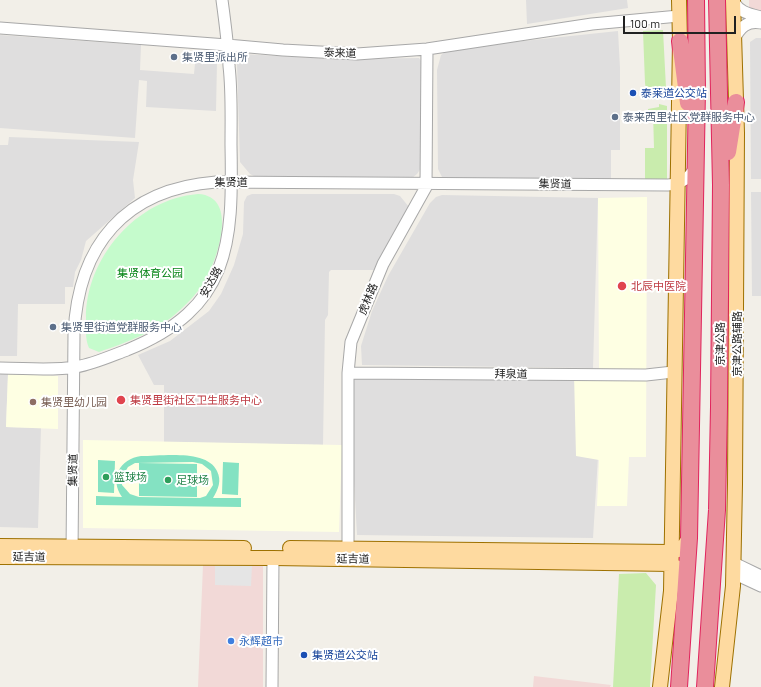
<!DOCTYPE html>
<html>
<head>
<meta charset="utf-8">
<style>
  body { margin:0 }
  #map { position:relative; width:761px; height:687px; overflow:hidden; background:#f2efe8; font-family:Barlow,sans-serif }
  canvas { display:block }
  .scale { position:absolute; left:623px; top:16px; width:113px; height:18px; box-sizing:border-box; border:2px solid #212121; border-top:0; padding-left:5px; font-size:12px; line-height:14px; white-space:nowrap; color:#212121; -webkit-text-stroke:3px #fff; paint-order:stroke }
</style>
</head>
<body>
<div id="map">
<canvas width="761" height="687"></canvas>
<div class="scale">100 m</div>
</div>
<script>
const ctx = document.querySelector('canvas').getContext('2d');
ctx.lineJoin = 'round';
function fillPath(path, color) {
  ctx.fillStyle = color;
  ctx.fill(path, 'evenodd');
}
function trace(path, color, width, dash) {
  ctx.strokeStyle = color;
  ctx.lineWidth = width;
  ctx.lineCap = dash ? 'butt' : 'round';
  ctx.setLineDash(dash || []);
  ctx.stroke(path);
}
function drawText(font, color, halo, rows, align = 'center') {
  ctx.font = font + ' Barlow,"Noto Sans SC",sans-serif';
  ctx.lineWidth = 4;
  ctx.setLineDash([]);
  ctx.textBaseline = 'middle';
  ctx.strokeStyle = halo;
  ctx.fillStyle = color;
  for (const [text, x, y, turn = 0] of rows) {
    ctx.save();
    ctx.translate(x, y);
    ctx.rotate((+turn || 0) * Math.PI / 180);
    ctx.textAlign = isNaN(turn) ? turn : align;
    if (halo) ctx.strokeText(text, 0, 0);
    ctx.fillText(text, 0, 0);
    ctx.restore();
  }
}
fillPath(new Path2D(`
  M526 0H627L628 8 527 24Z
  M618 31 620 68V150H611V183L450 180 442 177 438 169 437 70 441 55 448 50 476 46Z
  M0 35 141 45 140 70 194 74 196 53 209 54 217 62 216 111 146 107 147 81 139 80 135 138 0 128Z
  M756 38H761V179H751L750 42Z
  M243 54 333 59 419 58 422 62 421 168 417 174 412 178 256 177 250 174 240 162 237 64 239 57Z
  M9 137 139 142 133 180 135 198 86 241 81 260 75 272 73 287H65V304H18L17 356H0V145H8Z
  M751 192H761V296H752Z
  M252 194H394L400 196 409 207 375 270H331L329 272 328 315 325 320 323 445 164 442V385H154L138 355 170 341 209 311 221 294 234 265 243 234 244 202 247 196Z
  M442 195 598 198 593 368 362 365 361 346 372 311 388 276 430 203 436 197Z
  M348 373 574 374 598 457 593 538 357 535Z
  M0 374H8L6 427 41 428 38 528 0 527Z`), '#dfdede');
fillPath(new Path2D(`
  M749 0H761V12L749 8Z
  M203 565H263V687H198Z
  M534 676 611 685 610 687H533Z`), '#f2d9d7');
fillPath(new Path2D(`
  M647 197 646 457H629L627 506H597L599 460 576 456 574 374H599L598 198Z
  M8 374 58 376V429L6 427Z
  M83 440 342 445 339 532 83 528Z`), '#feffe3');
fillPath(new Path2D(`
  M663 30 666 88 663 93H650L646 90 645 83 643 31Z
  M659 104 667 106V182L645 181V148H654L653 112H648V109L659 107Z
  M646 573 656 585 650 687H613L619 574Z`), '#c9ecad');
fillPath(new Path2D(`
  M198 194C240 196 217 261 204 283 197 293 189 302 180 310 158 331 128 342 99 352L89 348C85 339 86 328 86 318 86 258 136 199 198 194Z`), '#c5fbcc');
fillPath(new Path2D(`
  M141 456C162 456 207 449 217 471 222 481 218 489 213 498H241V507L96 505V496L122 497C109 478 120 459 141 456ZM135 463 193 462 202 464 211 471 213 485 206 496 200 498 139 497 130 494 122 485V477L128 467Z
  M98 460 115 461 114 493 98 492Z
  M223 462 239 463 238 495 222 494Z
  M139 463 197 464V497L139 496Z`), '#84e2c2');
fillPath(new Path2D(`
  M215 564 252 565 251 586 215 585Z`), '#e5e5e5');
const minor = new Path2D(`
  M733 0C738 12 749 14 761 17
  M0 28 227 45 283 50 357 54 427 49 592 24 679 16
  M734 39C740 28 747 20 761 23
  M0 368C25 368 51 371 76 367 93 364 111 356 127 350 231 308 233 244 231 145 231 119 232 92 229 66 228 44 225 22 222 0
  M348 373 646 375 673 372
  M72 553 74 334C78 245 125 189 216 182L668 185C681 184 690 178 695 167
  M348 556V373L351 342 383 264 426 187 427 49
  M734 563 761 576
  M733 573 761 586
  M272 687 273 558`);
const major = new Path2D(`
  M0 546 244 548
  M290 548 671 552 682 549 689 538
  M0 557 273 558 671 564 681 570 685 584
  M660 687 671 591 680 41 679 0
  M722 687 733 586 735 484 737 133 733 0`);
const highway = new Path2D(`
  M680 41 688 103
  M728 152 736 102
  M679 687 689 538 697 90 696 0
  M705 687 717 510 719 407 721 185 717 0`);
trace(minor, '#a8a8a8', 13);
trace(major, '#9e7100', 16);
trace(highway, '#e0245c', 18);
trace(minor, '#fff', 11);
trace(major, '#fedaa0', 14);
trace(highway, '#ea8e9b', 16);
for (const [x, y, r, color] of [
  [174,57,4,"#5c6f8a"],
  [633,93,4,"#1a4fb4"],
  [615,117,4,"#5c6f8a"],
  [622,286,5,"#e0444e"],
  [53,327,4,"#5c6f8a"],
  [121,400,5,"#e0444e"],
  [33,402,4,"#8d6e63"],
  [106,477,4,"#2e9e5b"],
  [168,480,4,"#2e9e5b"],
  [231,641,4,"#3f7fe0"],
  [304,655,4,"#1a4fb4"]
]) {
  const dot = new Path2D();
  dot.arc(x, y, r, 0, 2 * Math.PI);
  ctx.fillStyle = color;
  ctx.fill(dot);
  trace(dot, '#fff', 1.5);
}
drawText('11px', '#212121', '#fff', [
  ["泰来道",340,53,2],
  ["集贤道",231,182],
  ["集贤道",555,184,1],
  ["安达路",211,282,-61],
  ["虎林路",368,299,-68],
  ["京津公路",720,344,-90],
  ["京津公路辅路",737,344,-90],
  ["拜泉道",511,374,1],
  ["集贤道",73,470,-89],
  ["延吉道",29,557,1],
  ["延吉道",353,559,1]
]);
drawText('11px', '#4e5e75', '#fff', [
  ["集贤里派出所",182,57],
  ["泰来西里社区党群服务中心",623,117],
  ["集贤里街道党群服务中心",61,327]
], 'left');
drawText('11px', '#164399', '#fff', [
  ["泰莱道公交站",641,93],
  ["集贤道公交站",312,655]
], 'left');
drawText('11px', '#098619', '#fff', [
  ["集贤体育公园",150,273]
]);
drawText('11px', '#be3a42', '#fff', [
  ["北辰中医院",631,286],
  ["集贤里街社区卫生服务中心",130,400]
], 'left');
drawText('11px', '#785e54', '#fff', [
  ["集贤里幼儿园",41,402]
], 'left');
drawText('11px', '#27864d', '#fff', [
  ["篮球场",114,477],
  ["足球场",176,480]
], 'left');
drawText('11px', '#366cbe', '#fff', [
  ["永辉超市",239,641]
], 'left');
</script>
</body>
</html>
